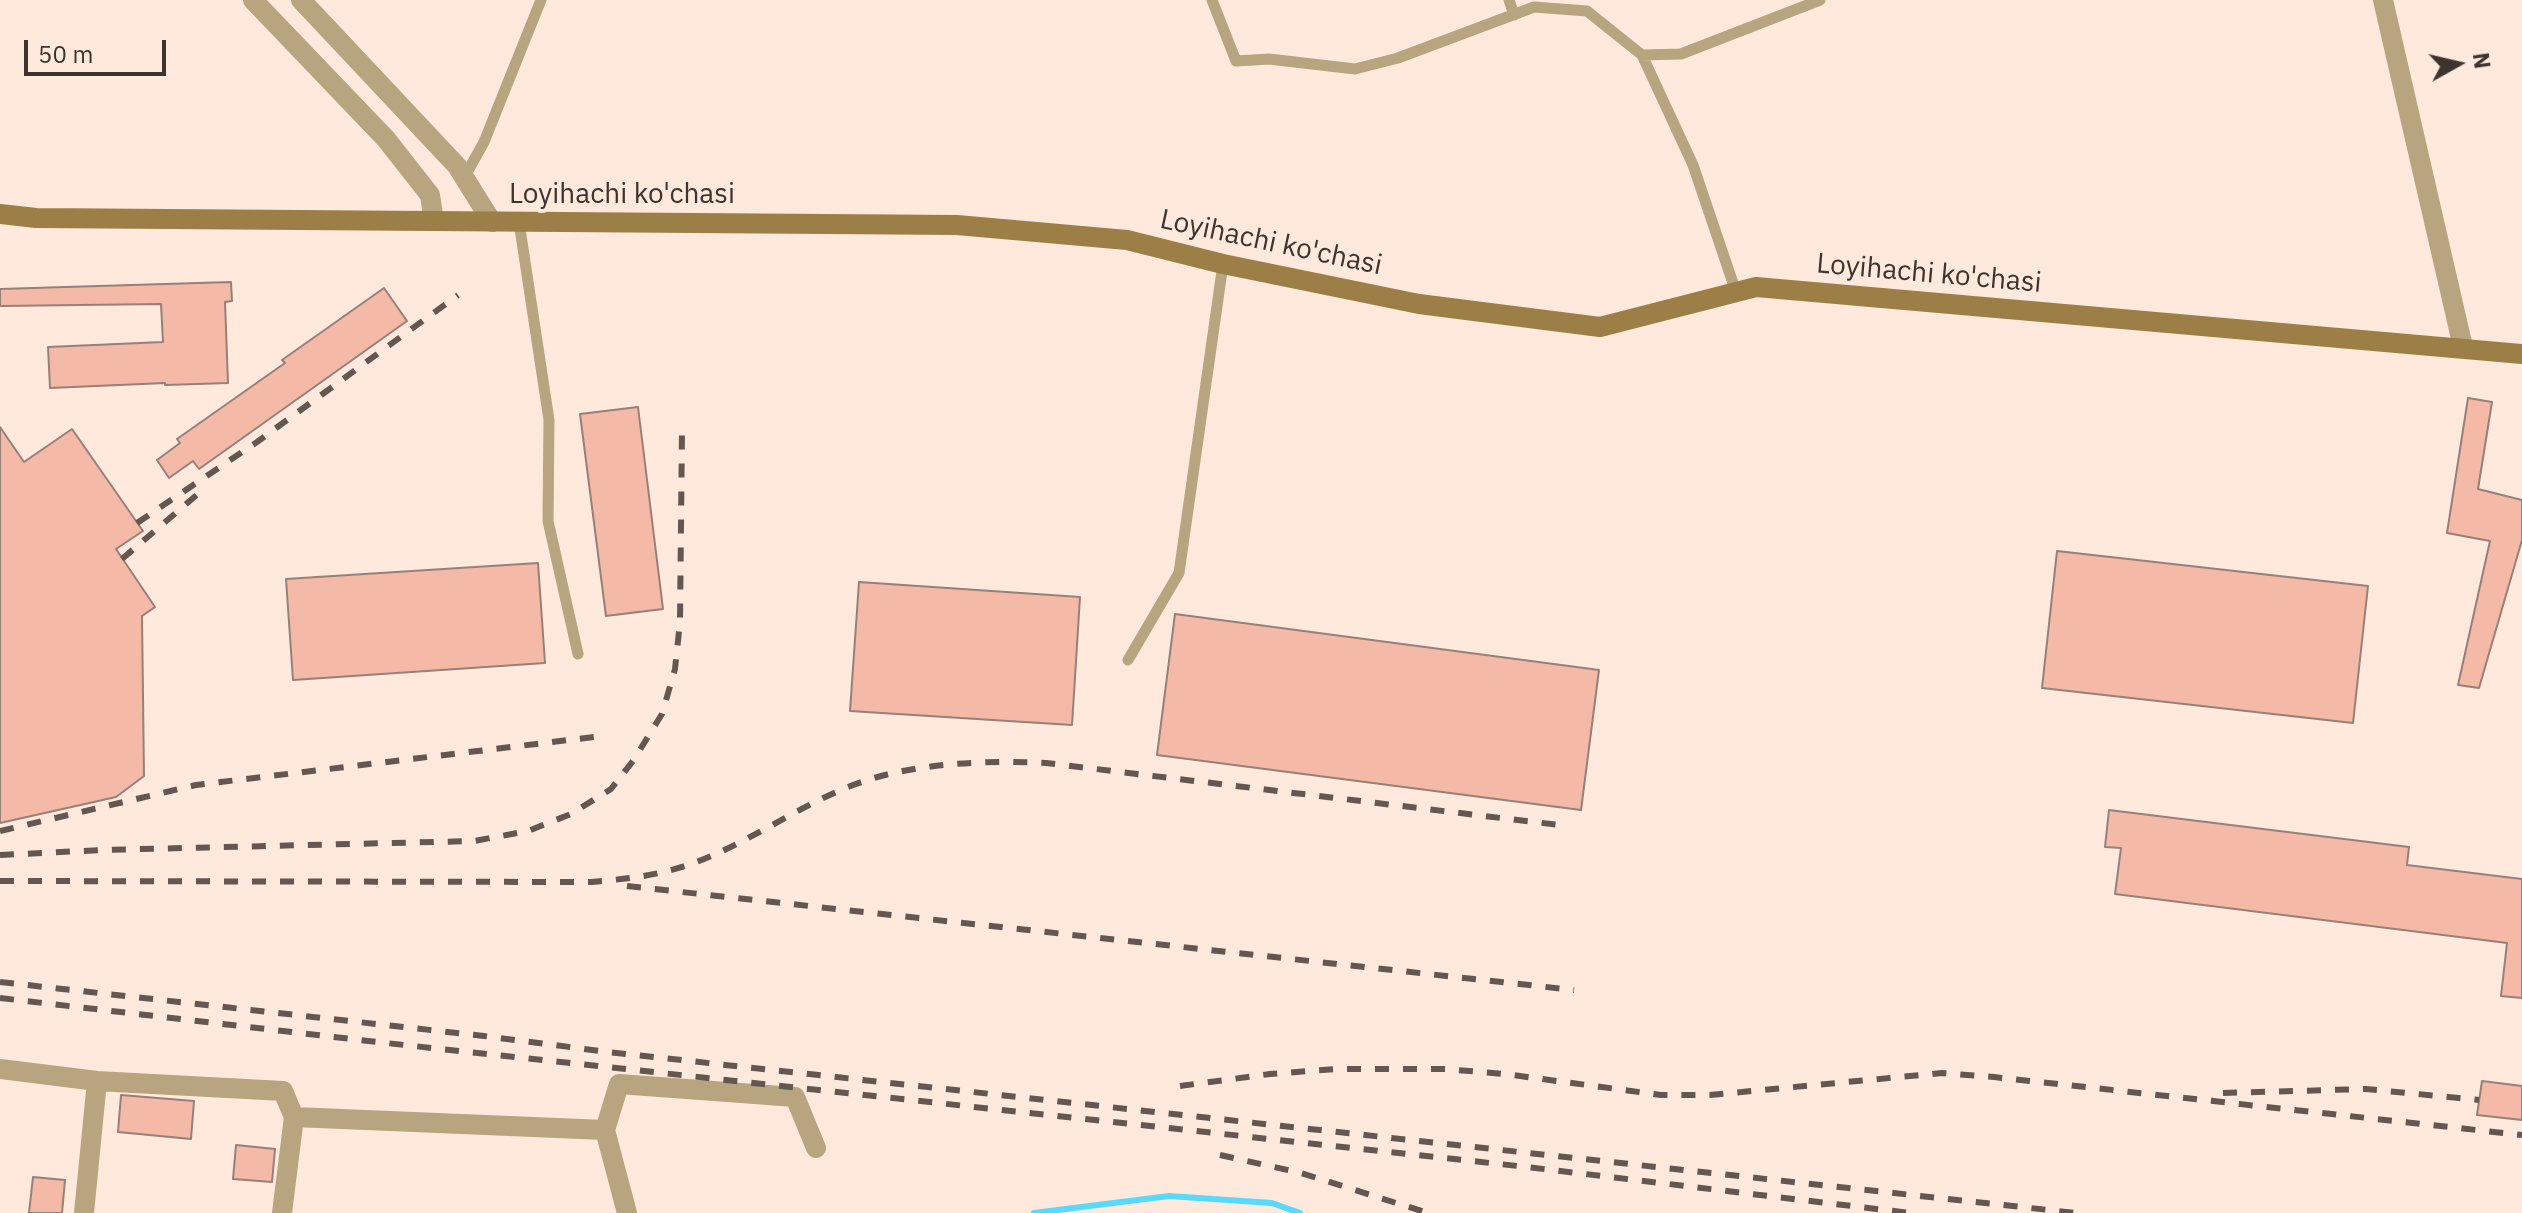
<!DOCTYPE html>
<html>
<head>
<meta charset="utf-8">
<style>
  body { margin:0 }
  #map { position:relative; width:2522px; height:1213px; overflow:hidden; background:#ffe9dc; font-family:"IBM Plex Sans",sans-serif }
  canvas { display:block }
  .north { position:absolute; left:2418px; top:24px; width:80px; height:80px; -webkit-text-stroke:6px #ffe9dc; paint-order:stroke; rotate:82deg; font-size:22px; font-weight:700; line-height:32px; text-align:center; color:#3c342f }
  .north::after { content:''; display:block; margin:auto; width:28px; height:36px; background:#3c342f; clip-path:polygon(50% 0,100% 100%,50% 72%,0 100%) }
  .scale { position:absolute; left:24px; top:40px; width:142px; height:36px; box-sizing:border-box; border:4px solid #3c342f; border-top:0; padding-left:10px; font-size:24px; line-height:28px; white-space:nowrap; color:#3c342f; -webkit-text-stroke:6px #ffe9dc; paint-order:stroke }
</style>
</head>
<body>
<div id="map">
<canvas width="2522" height="1213"></canvas>
<div class="north">N</div>
<div class="scale">50 m</div>
</div>
<script>
const ctx = document.querySelector('canvas').getContext('2d');
ctx.lineJoin = 'round';
function trace(path, color, width, dash) {
  ctx.strokeStyle = color;
  ctx.lineWidth = width;
  ctx.lineCap = dash ? 'butt' : 'round';
  ctx.setLineDash(dash || []);
  ctx.stroke(path);
}
function fillPath(path, color) {
  ctx.fillStyle = color;
  ctx.fill(path, 'evenodd');
}
function drawText(font, color, halo, rows, align = 'center') {
  ctx.font = font + ' "IBM Plex Sans",sans-serif';
  ctx.lineWidth = 8;
  ctx.setLineDash([]);
  ctx.textBaseline = 'middle';
  ctx.strokeStyle = halo;
  ctx.fillStyle = color;
  for (const [text, x, y, turn = 0] of rows) {
    ctx.save();
    ctx.translate(x, y);
    ctx.rotate((+turn || 0) * Math.PI / 180);
    ctx.textAlign = isNaN(turn) ? turn : align;
    if (halo) ctx.strokeText(text, 0, 0);
    ctx.fillText(text, 0, 0);
    ctx.restore();
  }
}
trace(new Path2D(`
  M1034 1213 1169 1196 1272 1203 1300 1213`), '#58daff', 6);
const building = new Path2D(`
  M231 282 232 301 225 302 228 383 165 385V383L50 388 48 347 163 342 161 304 0 306V289Z
  M384 288 407 321 199 469 193 461 169 478 157 460 180 443 177 439 285 363 282 360Z
  M2468 398 2492 402 2478 489 2522 500V540L2479 688 2458 685 2490 541 2447 533Z
  M638 407 663 609 606 616 580 414Z
  M0 427 24 462 72 429 143 531 116 549 155 607 142 616 144 776 116 797 0 823Z
  M2057 551 2368 586 2353 723 2042 688Z
  M538 563 545 663 293 680 286 579Z
  M859 582 1080 597 1072 725 850 711Z
  M1175 614 1599 670 1581 810 1157 755Z
  M2109 810 2409 847 2407 865 2522 879V998L2501 996 2507 943 2115 894 2121 848 2105 847Z
  M2482 1081 2522 1086V1120L2477 1115Z
  M121 1095 194 1101 191 1139 118 1132Z
  M236 1145 275 1149 272 1182 233 1179Z
  M33 1177 65 1180 62 1213H29Z`);
fillPath(building, '#f5baa7');
trace(building, '#968079', 2);
trace(new Path2D(`
  M1212 0 1236 61 1269 59 1355 69 1398 58 1534 7 1587 11 1642 55 1693 165 1736 292
  M1509 0 1514 15
  M1642 55 1681 54 1820 0
  M464 178 484 142 541 0
  M519 222 549 420 548 521 578 654
  M1128 660 1179 573 1223 264`), '#b8a47f', 11);
trace(new Path2D(`
  M253 0 386 139 430 195 434 221
  M301 0 457 166 492 222
  M2383 0 2463 347
  M0 1069 97 1081 283 1091 294 1117 605 1130 619 1084 795 1097 816 1148
  M605 1130 627 1213
  M84 1213 97 1081
  M282 1213 294 1117`), '#b8a47f', 20);
trace(new Path2D(`
  M0 214 36 218 957 225 1127 240 1223 264 1419 304 1600 327 1756 287 2522 354`), '#9c7f46', 20);
trace(new Path2D(`
  M137 523 257 442 458 295
  M122 559 206 487
  M0 831 196 785 602 736
  M0 855 103 850 474 841 528 831 571 814 611 789 633 761 662 714 675 669 680 622 682 429
  M0 881 592 882C624 879 656 876 688 865 744 846 796 807 853 785 910 763 985 760 1046 763L1559 825
  M627 886 1574 990
  M0 982 484 1036 608 1052 2076 1213
  M0 998 386 1043 1527 1167 1910 1213
  M1180 1086 1270 1074 1336 1069H1445L1505 1074 1661 1095H1710L1942 1073 1994 1077 2522 1135
  M2223 1093 2366 1089 2479 1100
  M1220 1155 1301 1173 1428 1213`), '#625751', 6, [14, 14]);
drawText('28px', '#3c342f', '#ffe9dc', [
  ["Loyihachi ko'chasi",622,195],
  ["Loyihachi ko'chasi",1271,243,12],
  ["Loyihachi ko'chasi",1929,274,5]
]);
</script>
</body>
</html>
